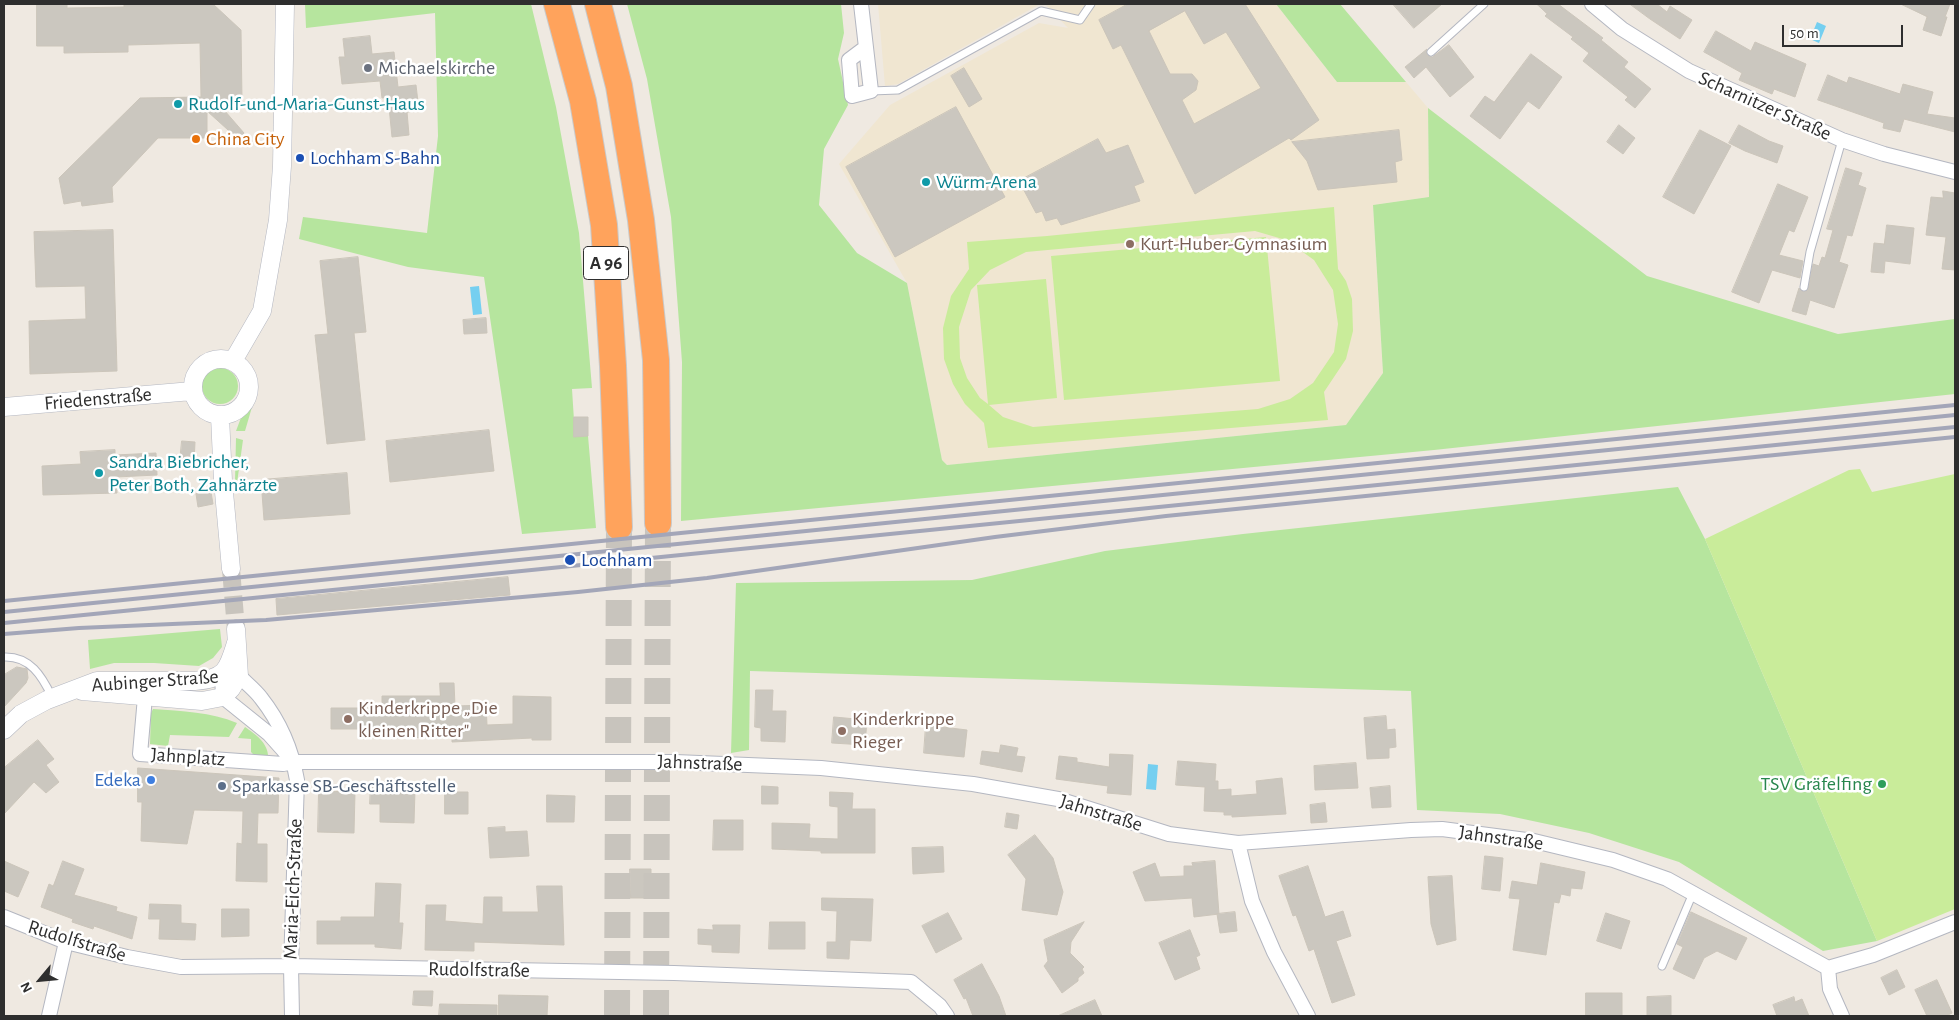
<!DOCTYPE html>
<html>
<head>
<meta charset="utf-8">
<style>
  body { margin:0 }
  #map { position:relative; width:1959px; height:1020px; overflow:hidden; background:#efe9e1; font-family:"Alegreya Sans",sans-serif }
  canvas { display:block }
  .frame { position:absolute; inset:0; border:5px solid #2e2e2e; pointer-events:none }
  .north { position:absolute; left:15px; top:955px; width:50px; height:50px; -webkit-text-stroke:4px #fff; paint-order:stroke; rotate:242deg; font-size:14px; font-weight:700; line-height:20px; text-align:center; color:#2e2e2e }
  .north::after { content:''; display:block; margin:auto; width:18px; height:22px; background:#2e2e2e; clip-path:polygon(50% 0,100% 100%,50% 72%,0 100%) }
  .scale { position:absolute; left:1782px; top:25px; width:121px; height:22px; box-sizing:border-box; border:2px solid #2e2e2e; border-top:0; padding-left:6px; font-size:15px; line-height:18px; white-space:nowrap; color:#2e2e2e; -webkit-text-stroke:4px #fff; paint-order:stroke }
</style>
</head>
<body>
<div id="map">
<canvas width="1959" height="1020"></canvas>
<div class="frame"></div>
<div class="north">N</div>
<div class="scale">50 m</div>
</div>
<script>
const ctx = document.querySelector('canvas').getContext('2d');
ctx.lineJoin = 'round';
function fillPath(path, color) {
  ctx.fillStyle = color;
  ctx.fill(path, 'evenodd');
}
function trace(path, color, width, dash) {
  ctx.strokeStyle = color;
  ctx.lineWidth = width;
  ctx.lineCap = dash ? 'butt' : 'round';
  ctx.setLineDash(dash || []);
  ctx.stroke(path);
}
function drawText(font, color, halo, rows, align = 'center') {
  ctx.font = font + ' "Alegreya Sans",sans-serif';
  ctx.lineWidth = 5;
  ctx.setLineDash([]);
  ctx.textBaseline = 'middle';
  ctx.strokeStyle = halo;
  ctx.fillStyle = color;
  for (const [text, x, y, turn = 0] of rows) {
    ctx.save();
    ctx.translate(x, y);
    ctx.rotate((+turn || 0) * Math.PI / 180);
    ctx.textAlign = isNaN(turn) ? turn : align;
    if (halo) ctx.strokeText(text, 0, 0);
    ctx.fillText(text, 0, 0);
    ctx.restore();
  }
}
fillPath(new Path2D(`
  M878 4H1040L898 84 885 86Z
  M1045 4H1276L1337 82H1406L1428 108 1429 197 1373 205 1383 373 1346 425 947 465 942 460 907 283 839 164 890 105 1039 23 1068 28Z`), '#f0e6d1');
fillPath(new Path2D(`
  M305 4H531L556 107 579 233 592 388 572 389 575 436H588L596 528 522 534 484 277 408 267 299 239 303 217 427 233 438 136 435 13 306 28Z
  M627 4H841L844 33 838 59 848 105 824 149 819 205 857 253 907 283 942 460 947 465 1346 425 1383 373 1373 205 1429 197 1428 108 1647 276 1838 334 1955 319V394L1434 450 681 521 682 362 671 217 647 79Z
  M1276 4H1340L1406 82H1337Z
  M202 386a18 18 0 1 1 36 0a18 18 0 1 1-36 0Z
  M250 407H252L245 431H236L242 415Z
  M236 438 243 440 237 483 235 482Z
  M1678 487 1705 539 1877 941 1823 951 1679 862 1589 833 1500 814 1417 810 1411 691 750 671 749 750 731 753 736 583 972 580 1105 551 1243 534Z
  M220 629 222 647 213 658 199 666 154 663H114L90 669 88 640Z
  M153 709C182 711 211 712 237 723L229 737 170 735 168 746 150 744 151 713Z
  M245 727C255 734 267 742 268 755H254L251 752V739L238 738Z`), '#b6e59e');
fillPath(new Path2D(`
  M1334 207 1338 269 1346 281 1352 299 1353 331 1346 359 1324 392 1328 420 988 448 984 423 965 404 953 384 944 359 943 328 951 296 969 269 967 242 1047 236ZM1255 231 1286 240 1314 260 1333 290 1338 324 1334 352 1313 383 1290 399 1258 409 1033 427 1003 417 989 405 1057 398 1046 279 977 285 988 404 980 398 967 378 960 358 959 327 971 290 990 270 1026 252Z
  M1266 237 1280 381 1064 400 1051 256Z
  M1860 469 1872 492 1955 474V909L1877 941 1705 539 1849 470Z`), '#c9ec9a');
fillPath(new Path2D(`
  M1817 22 1826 26 1819 43 1810 39Z
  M479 286 482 314 473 315 470 287Z
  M1148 764 1158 765 1156 790 1146 789Z`), '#75cff0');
const building = new Path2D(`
  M37 4H67V8L124 7V4H213L241 30 242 101 218 103 244 133 238 139 207 111V138H158L112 187 113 202 82 206 81 201 64 204 59 178 140 98 201 97 200 43 128 45V52L64 53V46H37Z
  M1128 4H1245L1319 120 1291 140 1289 138 1195 194 1121 45 1113 49 1099 20ZM1185 11 1204 44 1226 32 1261 88 1194 124 1182 100 1196 90 1198 81 1192 74H1170L1149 31Z
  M1393 4H1442L1414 28Z
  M1537 4H1558L1603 38 1601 40 1628 62 1624 67 1651 89 1635 108 1625 100 1628 97 1583 61 1589 53 1571 39 1573 37 1545 16 1547 14Z
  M1630 4H1657L1667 12 1670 6 1692 20 1680 39 1650 19Z
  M1901 4H1950L1945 17H1947L1941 36 1923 30 1927 17Z
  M1716 31 1751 51 1755 42 1806 64 1795 97 1774 89 1772 94 1739 80 1742 73 1704 52Z
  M370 36 372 54 394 52 398 87 416 85 419 111 407 112 409 135 392 137 388 97 382 98 380 81 342 84 339 57H345L343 39Z
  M1449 45 1474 77 1450 97 1426 67 1414 78 1405 67 1427 49V55L1432 57Z
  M1531 54 1562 77 1539 109 1528 101 1500 139 1470 116 1485 96 1494 102Z
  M964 68 982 99 969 107 951 76Z
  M1828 75 1847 83 1849 77 1900 94 1903 84 1933 92 1927 114 1955 118V132L1904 119 1900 132 1883 128 1884 123 1818 100Z
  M956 107 1005 197 895 257 846 167Z
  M1619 125 1635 138 1623 154 1607 142Z
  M1739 125 1769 141 1783 146 1777 163 1745 151 1729 143Z
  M1399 130 1402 160 1395 162 1397 182 1318 190 1307 161 1292 142Z
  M1700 130 1731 146 1694 214 1663 197Z
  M1098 139 1106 153 1128 145 1144 182 1134 186 1140 201 1061 225 1057 218 1046 221 1042 211 1036 213 1019 181Z
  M1846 168 1862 173 1858 185 1866 188 1852 236 1847 235 1839 262 1848 265 1834 308 1810 300 1806 315 1792 311 1799 288 1803 292 1808 290 1813 264 1819 266 1822 257 1825 258 1833 230 1827 229Z
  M1778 184 1808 197 1794 232 1789 230 1779 255 1803 261 1800 278 1772 270 1759 303 1732 292Z
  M1943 191 1955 193V270L1942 269 1946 237 1926 235 1931 197 1943 198Z
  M1887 225 1914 228 1910 264 1885 261 1884 273 1871 272 1874 243 1884 244Z
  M113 230 117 371 30 374 29 321 86 319 85 286 36 287 34 232Z
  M358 257 366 332 354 333 365 440 327 444 315 335 328 334 320 261Z
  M486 318 487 333 464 334 463 320Z
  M574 417H588V436L574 437Z
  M489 430 494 471 390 482 386 441Z
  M182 441 195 442 194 462 180 461Z
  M115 450V455L156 453 157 475 116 477 117 493 43 495 42 466 81 464 80 452Z
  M347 473 350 514 264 520 261 480Z
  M211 492 213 504 198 507 196 494Z
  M508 577 510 595 277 615 276 599Z
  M17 667 27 669 28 678 26 683 4 707V675Z
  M440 683H454L455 706 486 705 487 725 513 724V696L551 697V740H532V738L452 742V737L360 738V729H331V708H382V696H440Z
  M756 690H773L772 711H786L785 742 761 741V728L755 727Z
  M1386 716 1387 730 1395 729 1396 747 1389 748V758L1367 759 1364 718Z
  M834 717 867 720 865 745 832 743Z
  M926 725 967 730 964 757 924 753Z
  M38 740 54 759 46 765 59 782 46 793 34 782 4 814V768Z
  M1001 745 1018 748 1016 756 1025 757 1022 772 980 764 982 751 999 753Z
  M1110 754 1133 755 1131 795 1107 793 1108 786 1056 779 1059 756 1077 758V762L1109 767Z
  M1178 761 1216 764 1215 781H1218V790L1231 789V796L1257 794 1256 781 1282 778 1286 814 1232 817V815H1224V812L1204 811 1205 787 1176 785Z
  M1356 763 1358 788 1315 790 1314 766Z
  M138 768 279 778 278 813H258L257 844H267V882L236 881 237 843 242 844 243 811 194 810 187 844 141 841 142 802H138Z
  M371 782H389V790H415L414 823 380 822V804H370Z
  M762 786 778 787V804H762Z
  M1390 786 1391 807 1372 808 1370 788Z
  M319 791 355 792 354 833 318 832Z
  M445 792H468V814H445Z
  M830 792 853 793 852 809H875V853H821V851L772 849V823L810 824 809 838 838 839V807L830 806Z
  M547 795 575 796 574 822H547Z
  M1325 803 1327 822 1311 823 1310 805Z
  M1007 813 1019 815 1017 829 1005 827Z
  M714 820H743V850H713Z
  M505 827V832L527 831 529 856 490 858 488 828Z
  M1035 835 1053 858 1063 892 1057 915 1022 910 1026 879 1008 855Z
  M943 847 944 872 913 874 912 848Z
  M1485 856 1503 858 1500 891 1482 889Z
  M4 861 29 872 18 897 4 891Z
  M63 861 84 869 74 895 117 907 116 911 137 917 132 939 94 926 93 929 72 922 73 919 41 907 49 884 53 886Z
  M1215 861 1219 914 1194 917 1192 898 1145 901 1133 872 1155 863 1160 877 1184 876V866H1193L1192 863Z
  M1541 863 1585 872 1582 889 1571 888 1570 896 1561 894 1559 903 1554 902 1546 955 1513 950 1520 899 1509 898 1512 881 1537 885Z
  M1308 866 1325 917 1343 911 1351 936 1336 941 1355 995 1332 1003 1314 949 1309 951 1296 915 1293 916 1279 876Z
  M630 869H651V898H631Z
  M1452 876 1456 940 1437 945 1431 924 1428 877Z
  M376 883 401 884 399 923H403L401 949 375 947V944H317V921H341V917H374Z
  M537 886H562L564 945 474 942V951L425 950 426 905H446L445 921 483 924 484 897H502V912H538Z
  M822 898 873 899 871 941 850 940 849 959 827 958V942H836L837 911 822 910Z
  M150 904 181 905V923L196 924 195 940 159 939 160 919H149Z
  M222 909H249V936L222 937Z
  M1235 912 1237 931 1220 933 1217 914Z
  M1691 912 1747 938 1736 960 1717 951 1704 958 1694 979 1673 969 1683 947 1677 944Z
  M948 913 962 939 936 953 922 926Z
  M1606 913 1630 921 1621 949 1597 941Z
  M770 922H805V949H769Z
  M1084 922 1071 942 1070 953 1084 967 1082 969 1084 973 1078 978V981L1062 993 1044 966 1048 961 1044 940Z
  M713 925H740L739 953 712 952V945L698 944V929L713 930Z
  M1190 930 1200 955 1196 957 1200 969 1175 980 1159 943Z
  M982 964 999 996 1006 1016H973L966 998 964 999 954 980Z
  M1897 970 1905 987 1889 995 1881 978Z
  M1937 980 1952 1013 1946 1016H1927L1915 990Z
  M414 991H433L432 1006 413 1005Z
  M1586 993H1622V1016H1586Z
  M499 995 548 996 547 1016H499Z
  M1671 996V1016H1647V997Z
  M1794 997 1795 1002 1802 999 1809 1016H1777L1773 1005Z
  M1095 1000 1102 1016H1058Z
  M440 1004 497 1005V1016H439Z`);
fillPath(building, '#cbc7bf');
trace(building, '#cbc5ba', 1);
trace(new Path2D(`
  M231 569 236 629`), '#c8c4bd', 18, [18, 9]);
trace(new Path2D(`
  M617 1016 619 527
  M656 1016 658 523`), '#c8c4bd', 26, [26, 13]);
const service = new Path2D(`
  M1431 52 1484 4
  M871 91 898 90 1041 11 1080 20 1091 4
  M1804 287 1810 252 1842 140
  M4 657C30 656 42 676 52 697
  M1662 966 1693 893`);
const minor = new Path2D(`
  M861 4 871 91 852 96 849 60 865 48
  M1592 4 1622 29 1689 71 1842 140 1884 154 1955 172
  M145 697 140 754 283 764 294 762H675L821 768 973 784 1058 799 1169 834 1238 843 1411 830 1442 829 1534 841 1613 860 1667 879 1828 968
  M1238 843 1252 901 1274 952 1308 1016
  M4 917 66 942 127 957 181 967 291 966 674 973 911 982 940 1006 947 1016
  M1828 968 1873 955 1955 922
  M1828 968 1830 989 1842 1016
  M49 1016 66 942
  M292 1016 291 966 297 780C292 751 280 722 261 698 255 690 246 683 239 676L222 675 223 697 269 734 294 762`);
const tertiary = new Path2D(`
  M193 387a28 28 0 1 1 56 0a28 28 0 1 1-56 0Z
  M233 361 262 311 278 220 282 166 285 4
  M4 407 192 391
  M220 416 223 481 231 569
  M82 691 202 701 223 697 231 689 239 676 236 629
  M4 730 21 714 47 700 97 681H195C226 679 228 669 236 643`);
const motorway = new Path2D(`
  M557 4 583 101 604 225 613 366 619 527
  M598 4 619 86 641 220 656 360 658 523`);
trace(service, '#b4b7c1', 9);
trace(minor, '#b4b7c1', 16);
trace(tertiary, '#b4b7c1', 19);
trace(motorway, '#c9c9c9', 28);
trace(service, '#fff', 7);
trace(minor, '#fff', 14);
trace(tertiary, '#fff', 18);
trace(motorway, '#ffa35c', 26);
trace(new Path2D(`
  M4 601 1955 405
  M4 612 1955 415
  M4 623 1955 427
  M4 634 79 628 266 620 578 592 707 578 995 537 1166 516 1955 437`), '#a3a6b8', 4);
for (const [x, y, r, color] of [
  [368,68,5,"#6b7280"],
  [178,104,5,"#0f9aa8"],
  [196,139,5,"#e8710a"],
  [300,158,5,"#1a4fb4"],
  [926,182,5,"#0f9aa8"],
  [1130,244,5,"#8d6e63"],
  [99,473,5,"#0f9aa8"],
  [570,560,6,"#1a4fb4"],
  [348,719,5,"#8d6e63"],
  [842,731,5,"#8d6e63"],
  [151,780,5,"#3f7fe0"],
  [1882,784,5,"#2e9e5b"],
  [222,786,5,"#5c6f8a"]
]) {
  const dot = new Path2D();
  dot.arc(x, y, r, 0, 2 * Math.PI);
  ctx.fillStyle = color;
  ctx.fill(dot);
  trace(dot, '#fff', 2);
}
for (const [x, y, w] of [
  [606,263,45]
]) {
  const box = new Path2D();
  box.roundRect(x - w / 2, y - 16.5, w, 33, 4);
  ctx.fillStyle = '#fff';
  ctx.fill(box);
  trace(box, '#2e2e2e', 1);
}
drawText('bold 19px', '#2e2e2e', null, [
  ["A 96",606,263]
]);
drawText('20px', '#5b616d', '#fff', [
  ["Michaelskirche",378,68]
], 'left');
drawText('20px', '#0d838f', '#fff', [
  ["Rudolf-und-Maria-Gunst-Haus",188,104],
  ["Würm-Arena",936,182],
  ["Sandra Biebricher,",109,462],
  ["Peter Both, Zahnärzte",109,485]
], 'left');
drawText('20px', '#2e2e2e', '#fff', [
  ["Scharnitzer Straße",1765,106,24],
  ["Friedenstraße",98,399,-5],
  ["Aubinger Straße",155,681,-4],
  ["Jahnplatz",188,757,4],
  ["Jahnstraße",700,763,2],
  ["Jahnstraße",1101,813,17],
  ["Jahnstraße",1501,838,8],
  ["Maria-Eich-Straße",293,889,-88],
  ["Rudolfstraße",77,941,17],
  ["Rudolfstraße",479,970,1]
]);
drawText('20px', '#c56008', '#fff', [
  ["China City",206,139]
], 'left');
drawText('20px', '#164399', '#fff', [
  ["Lochham S-Bahn",310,158],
  ["Lochham",581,560]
], 'left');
drawText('20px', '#785e54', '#fff', [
  ["Kurt-Huber-Gymnasium",1140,244],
  ["Kinderkrippe „Die",358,708],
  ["kleinen Ritter\"",358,731],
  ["Kinderkrippe",852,719],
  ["Rieger",852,742]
], 'left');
drawText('20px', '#366cbe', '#fff', [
  ["Edeka",141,780]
], 'right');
drawText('20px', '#27864d', '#fff', [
  ["TSV Gräfelfing",1872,784]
], 'right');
drawText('20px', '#4e5e75', '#fff', [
  ["Sparkasse SB-Geschäftsstelle",232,786]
], 'left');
</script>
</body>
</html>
